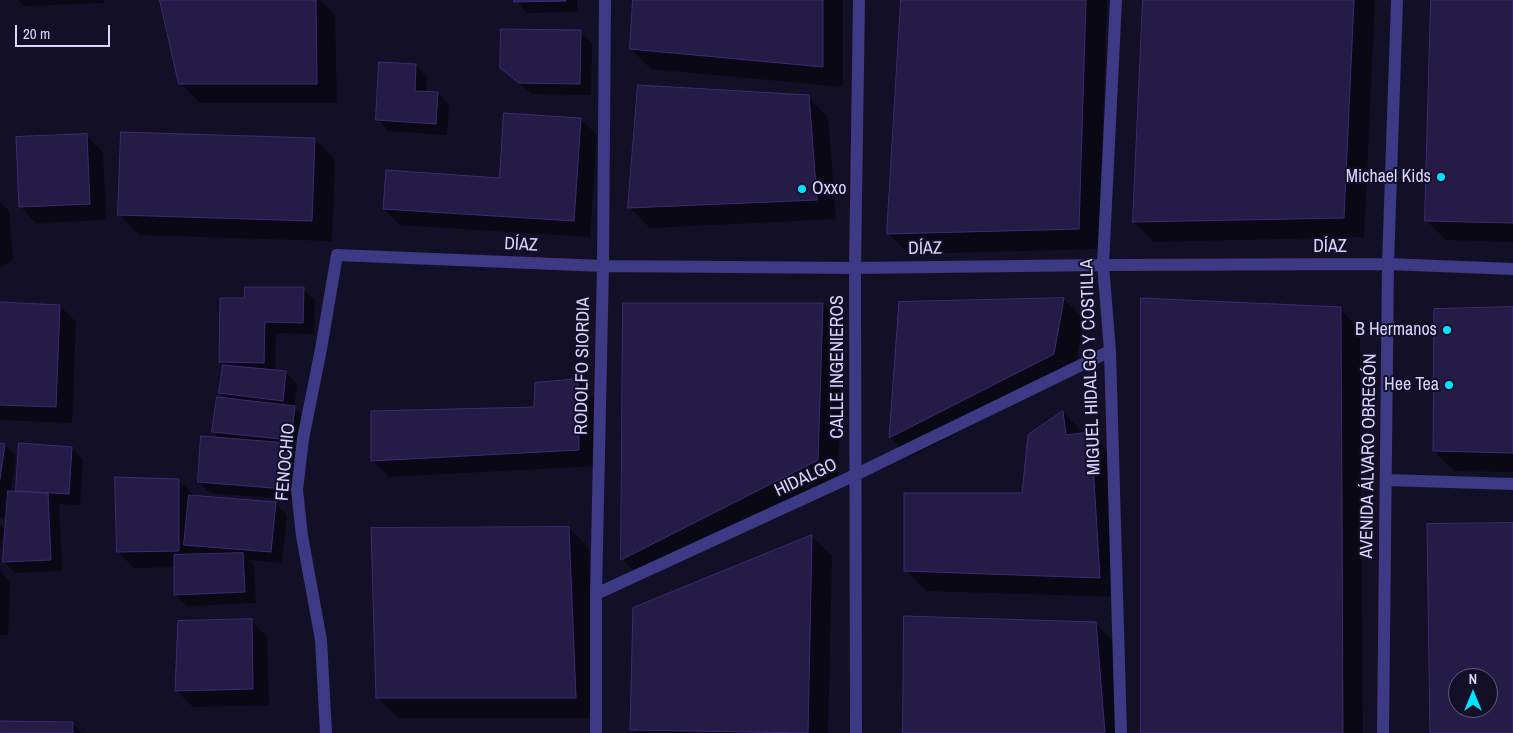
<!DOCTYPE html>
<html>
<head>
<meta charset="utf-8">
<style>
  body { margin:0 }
  #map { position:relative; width:1513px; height:733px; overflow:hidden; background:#130f26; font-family:"Archivo Narrow",sans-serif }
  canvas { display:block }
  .north { position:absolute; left:1448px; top:668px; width:50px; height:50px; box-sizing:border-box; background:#130f26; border:1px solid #625e7d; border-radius:50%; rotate:0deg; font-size:14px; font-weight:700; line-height:20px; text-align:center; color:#d9d4ff }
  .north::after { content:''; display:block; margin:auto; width:18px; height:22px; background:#00e5ff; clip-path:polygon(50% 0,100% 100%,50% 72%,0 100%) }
  .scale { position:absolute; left:15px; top:25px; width:95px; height:22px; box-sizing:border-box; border:2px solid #d9d4ff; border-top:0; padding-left:6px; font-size:15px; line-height:18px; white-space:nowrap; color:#d9d4ff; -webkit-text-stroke:4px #130f26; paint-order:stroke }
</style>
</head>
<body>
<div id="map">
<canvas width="1513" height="733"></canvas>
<div class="north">N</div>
<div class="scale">20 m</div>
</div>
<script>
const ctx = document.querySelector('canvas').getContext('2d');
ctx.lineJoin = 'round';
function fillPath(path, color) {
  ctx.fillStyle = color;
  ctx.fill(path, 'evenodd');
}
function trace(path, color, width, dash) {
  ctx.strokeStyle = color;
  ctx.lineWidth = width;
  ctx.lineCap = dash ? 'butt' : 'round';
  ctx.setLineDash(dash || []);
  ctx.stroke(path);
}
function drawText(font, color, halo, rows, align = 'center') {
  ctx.font = font + ' "Archivo Narrow",sans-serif';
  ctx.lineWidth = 4;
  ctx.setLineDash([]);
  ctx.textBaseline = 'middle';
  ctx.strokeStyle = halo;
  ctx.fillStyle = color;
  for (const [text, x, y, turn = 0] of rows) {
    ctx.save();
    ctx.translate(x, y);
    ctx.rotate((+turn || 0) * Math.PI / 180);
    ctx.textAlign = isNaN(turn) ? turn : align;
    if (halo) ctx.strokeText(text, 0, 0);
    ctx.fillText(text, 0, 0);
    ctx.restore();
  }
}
fillPath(new Path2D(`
  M18 0H103L104 3 24 6Z
  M162 0H320L335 15 337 103H200L180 83Z
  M516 0H577V12L527 13Z
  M634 0H843V87L651 69 631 49Z
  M902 0H1107L1099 249 909 254 888 233Z
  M1144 0H1375L1364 237 1154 242 1134 222Z
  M1432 0H1513V242L1446 240 1426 220Z
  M580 32 592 43 591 95 532 94 502 68Z
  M416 65 427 77 426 93H438L449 105 447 135 388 131 377 119Z
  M808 97 828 117 836 219 650 228 630 208Z
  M580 119 597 135 590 237 400 225 384 209 501 179Z
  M87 136 103 152 106 220 36 223 20 206Z
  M315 139 335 160 332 241 139 235 119 214Z
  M0 202 9 211 13 259 0 268Z
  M303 289 315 300 314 334 276 333 275 371 286 373 297 384 294 408 306 419 302 451 294 450 299 455 296 500 210 493 199 482 220 439 213 432 227 399 221 393 224 365 220 362 246 300Z
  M1064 299 1084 319 1074 374 910 457 890 437Z
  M0 304 60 306 76 322 72 423 0 420Z
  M823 304 843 325 838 480 642 579 622 559Z
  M1513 308V472L1454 471 1434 451Z
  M1340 309 1360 329 1363 733H1142Z
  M578 380 594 396 595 466 389 477 372 460 535 409Z
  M1063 412 1083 432V434H1091L1111 454 1120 597 926 591 906 570 1023 494Z
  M0 444 5 445 16 456 11 492H17L20 445 71 448 83 459 80 505 59 504 62 571 15 573 4 562 8 518 0 517Z
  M179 481 195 496 275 503 287 515 282 563 249 560 254 565 256 603 187 606 175 595V567L134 568 118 552Z
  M0 525 5 530 0 548Z
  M569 528 589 548 596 718H398L378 698Z
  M812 536 832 556 828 733H635L632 729Z
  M0 571 10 581 8 635H0Z
  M251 621 267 637 269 705 193 707 177 691Z
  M1095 623 1115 643 1123 733H904Z
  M72 723 82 733H1Z`), '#0007');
const building = new Path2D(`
  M160 0H316L317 84H179Z
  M514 0H566V1L514 2Z
  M633 0H823V67L630 49Z
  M901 0H1086L1079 229 887 234Z
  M1143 0H1354L1344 218 1133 222Z
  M1431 0H1513V223L1425 221Z
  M501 29 581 30 580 84 519 83 500 68Z
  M379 62 416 64 415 91 438 92 436 124 376 120Z
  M638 85 809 95 817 200 628 208Z
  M504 113 581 118 574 221 383 209 386 170 499 178Z
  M121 132 315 138 312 221 118 215Z
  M87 134 90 204 19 207 16 137Z
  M245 287H304L303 323 265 322 264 363 219 362 220 298H244Z
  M1064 298 1054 354 889 438 899 302Z
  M1141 298 1341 307 1343 733H1141Z
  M0 302 60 305 56 407 0 405Z
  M623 303H823L818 460 621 560Z
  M1513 307V453L1433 451 1434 309Z
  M223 365 286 371 283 401 219 393Z
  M578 379 579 450 371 461V411L534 407 535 383Z
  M217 397 295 406 291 440 212 432Z
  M1063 411 1066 435 1091 432 1100 578 904 571V493H1022L1028 435Z
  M201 436 288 443 285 489 198 482Z
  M0 443 5 444 0 479Z
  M19 443 72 447 69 494 16 491Z
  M115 477 179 479V551L117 552Z
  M8 491 48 493 51 560 3 562Z
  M189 495 276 502 271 552 184 545Z
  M1513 523V733H1430L1427 524ZM1458 678H1488V708H1458Z
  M569 527 576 698H376L371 528Z
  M812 535 808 733 630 730 633 608Z
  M243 553 245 592 174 595V555Z
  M904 616 1096 622 1105 733H903Z
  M252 619 253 689 175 691 178 621Z
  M0 721 73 722V733H0Z`);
fillPath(building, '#241b47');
trace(building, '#3b2d73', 1);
trace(new Path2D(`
  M1116 0 1103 265 1110 351 1121 733
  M1386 480 1513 484
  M596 594 855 475 1110 351
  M326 733 321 640 302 536 297 490 303 439 321 349 337 255 603 266 855 268 1103 265 1388 264 1513 269
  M596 733V594L603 266 605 0
  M856 733 855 268 859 0
  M1383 733 1388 264 1397 0`), '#3d3a85', 12);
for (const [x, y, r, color] of [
  [1441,177,5,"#00e5ff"],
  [802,189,5,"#00e5ff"],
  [1447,330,5,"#00e5ff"],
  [1449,385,5,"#00e5ff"]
]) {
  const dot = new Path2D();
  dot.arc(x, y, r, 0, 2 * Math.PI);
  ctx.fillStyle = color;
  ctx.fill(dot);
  trace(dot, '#130f26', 2);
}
drawText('18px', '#d9d4ff', '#130f26', [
  ["Michael Kids",1431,177],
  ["Oxxo",812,189,"left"],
  ["B Hermanos",1437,330],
  ["Hee Tea",1439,385]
], 'right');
drawText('18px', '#d9d4ff', '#130f26', [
  ["DÍAZ",521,245,3],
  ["DÍAZ",1330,247],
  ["DÍAZ",925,249,-1],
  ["RODOLFO SIORDIA",583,366,-89],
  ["CALLE INGENIEROS",838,367,-90],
  ["MIGUEL HIDALGO Y COSTILLA",1091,367,-92],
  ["AVENIDA ÁLVARO OBREGÓN",1369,456,-89],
  ["FENOCHIO",286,462,-85],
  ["HIDALGO",806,478,-25]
]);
</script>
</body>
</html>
